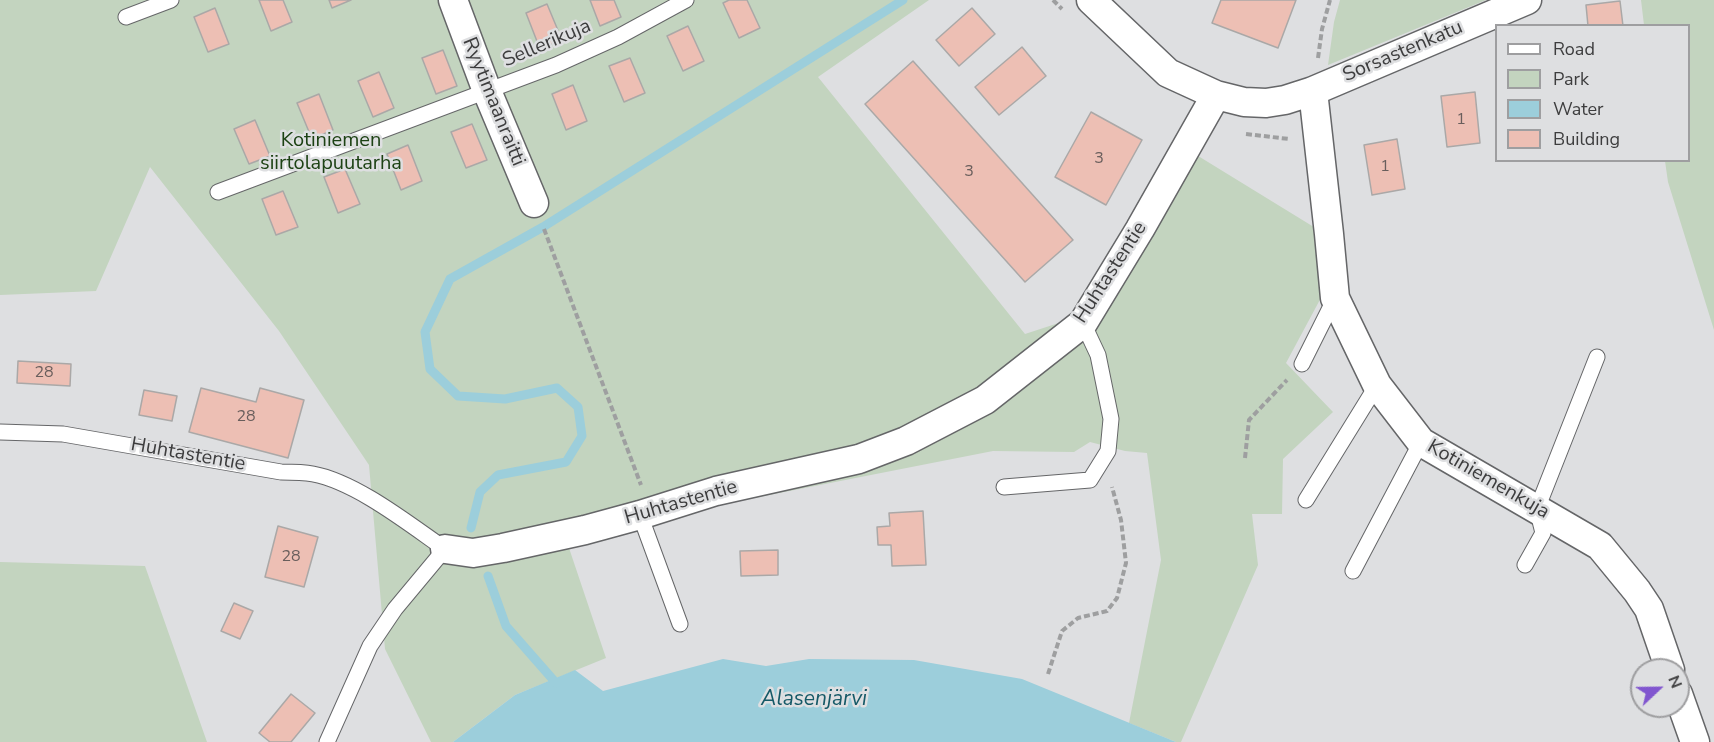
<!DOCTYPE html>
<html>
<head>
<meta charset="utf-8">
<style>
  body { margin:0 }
  #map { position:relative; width:1714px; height:742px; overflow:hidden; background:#dedfe1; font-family:"Nunito Sans",sans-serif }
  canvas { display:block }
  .legend { position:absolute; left:1495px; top:24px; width:195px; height:138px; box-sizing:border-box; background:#dedfe1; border:2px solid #9e9ea0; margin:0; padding:8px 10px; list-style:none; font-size:18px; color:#3d3d3e }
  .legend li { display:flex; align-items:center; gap:12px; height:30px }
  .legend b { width:30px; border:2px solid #9e9ea0 }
  .north { position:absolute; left:1630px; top:658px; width:60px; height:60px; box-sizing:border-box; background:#dedfe1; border:2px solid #9e9ea0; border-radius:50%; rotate:68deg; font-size:16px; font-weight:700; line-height:24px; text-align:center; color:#3d3d3e }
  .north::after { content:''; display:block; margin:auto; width:21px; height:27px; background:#8156cf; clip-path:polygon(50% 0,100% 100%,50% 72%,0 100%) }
</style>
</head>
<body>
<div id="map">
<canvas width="1714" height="742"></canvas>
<ul class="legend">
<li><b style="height:8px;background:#fff"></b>Road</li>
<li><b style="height:16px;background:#c3d4bf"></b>Park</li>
<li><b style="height:16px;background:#9ccedb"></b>Water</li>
<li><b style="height:16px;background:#edbfb4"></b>Building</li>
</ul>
<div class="north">N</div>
</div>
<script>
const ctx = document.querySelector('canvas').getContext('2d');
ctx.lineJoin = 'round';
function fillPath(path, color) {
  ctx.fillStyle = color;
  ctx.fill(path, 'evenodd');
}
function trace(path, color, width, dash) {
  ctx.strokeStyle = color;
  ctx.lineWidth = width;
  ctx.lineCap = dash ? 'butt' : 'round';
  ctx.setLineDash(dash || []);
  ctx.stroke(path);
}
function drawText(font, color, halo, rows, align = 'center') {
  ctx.font = font + ' "Nunito Sans",sans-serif';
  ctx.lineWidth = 5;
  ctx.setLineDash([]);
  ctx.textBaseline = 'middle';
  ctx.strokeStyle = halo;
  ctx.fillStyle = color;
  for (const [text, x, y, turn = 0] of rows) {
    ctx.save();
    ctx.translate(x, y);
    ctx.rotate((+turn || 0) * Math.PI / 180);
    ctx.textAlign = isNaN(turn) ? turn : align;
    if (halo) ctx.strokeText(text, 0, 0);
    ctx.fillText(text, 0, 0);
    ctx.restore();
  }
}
fillPath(new Path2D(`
  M0 0H929L818 77 1025 334 1077 317 1177 143 1335 240 1323 294 1286 363 1333 412 1283 459 1282 514H1252L1258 565 1181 742H1176L1129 723 1161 560 1147 453 1125 451 1090 442 1074 452 993 451 657 517 569 548 606 658 515 695 453 742H431L385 649 369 465 279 331 150 167 96 291 0 295Z
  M1340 0H1486L1328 65 1334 22Z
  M1641 0H1714V330L1668 182 1665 161 1688 160V26L1644 25Z
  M0 562 145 566 207 742H0Z`), '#c3d4bf');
fillPath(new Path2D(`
  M723 659 766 666 809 659 914 660 1022 679 1176 742H453L515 695 575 670 603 691Z`), '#9ccedb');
trace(new Path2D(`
  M471 528 480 492 498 475 566 462 582 436 578 407 557 388 505 399 458 396 430 369 425 332 450 279 543 227 903 0
  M488 576 506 626 556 683`), '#9ccedb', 9);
const building = new Path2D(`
  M259 0H283L292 22 271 31Z
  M329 0H351L332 8Z
  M590 0H614L621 17 600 26Z
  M729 0H747L760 28 739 38 723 3Z
  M1221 0H1296L1278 48 1212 23Z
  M1620 1 1623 26H1588L1586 5Z
  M547 4 562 40 540 49 526 13Z
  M215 8 229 44 208 52 194 17Z
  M972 8 995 34 959 66 936 40Z
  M688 26 704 61 683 71 667 36Z
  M1022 47 1046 76 999 115 975 87Z
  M443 50 457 86 436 94 422 58Z
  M630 58 645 93 624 102 609 66Z
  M913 61 1073 240 1025 282 865 104Z
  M379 72 394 108 373 117 358 81Z
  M573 85 587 121 566 130 552 94Z
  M1475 92 1480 143 1447 147 1441 96Z
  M319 94 333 130 312 139 297 103Z
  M1091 112 1142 140 1106 205 1055 177Z
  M255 120 270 156 249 164 234 129Z
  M472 124 487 160 466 168 451 132Z
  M1397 139 1405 189 1372 195 1364 145Z
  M408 145 422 181 401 190 387 154Z
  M345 169 360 204 338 213 324 177Z
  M283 191 298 227 276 235 262 199Z
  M18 361 71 364 70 386 17 383Z
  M201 388 256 402 260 388 304 400 288 458 189 432Z
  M144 390 177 396 172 421 139 415Z
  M923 511 926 565 892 566 891 545H878L877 527 890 526 889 513Z
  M278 526 318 537 304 587 265 577Z
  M778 550V575L741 576 740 551Z
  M234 603 253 611 240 639 221 631Z
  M291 694 315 713 291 742H270L259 733Z`);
fillPath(building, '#edbfb4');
trace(building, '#aaa8a7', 1.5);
const lane = new Path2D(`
  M126 17 171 0
  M218 192 556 65 618 37 686 0
  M1302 364 1335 298
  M0 432 63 434 281 472C292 472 303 472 313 474 356 482 409 524 445 549L395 609 370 646 327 742
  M1004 487 1090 480 1108 451 1111 419 1098 355 1083 323
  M1306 500 1377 385
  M640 515 680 624
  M1525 565 1543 533 1537 509 1597 357
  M1353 571 1421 442`);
const street = new Path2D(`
  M453 0 487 91 534 203
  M1091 0 1168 73 1216 95 1244 102 1266 103 1285 100 1313 91 1527 0
  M1313 91 1329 234 1335 298 1377 385 1421 442 1600 546 1637 591 1649 609 1670 670
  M445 549 473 553 503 548 585 530 640 515 716 491 859 459 906 441 985 400 1083 323 1140 229 1216 95
  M1678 694 1695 742`);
trace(lane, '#656668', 17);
trace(street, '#656668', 31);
trace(new Path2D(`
  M1053 0 1062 9
  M1318 58 1322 29 1330 0
  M1246 134 1289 139
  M544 229 641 485
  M1245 458 1249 420 1287 380
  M1048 674 1062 631 1078 618 1107 611 1117 598 1126 563 1121 520 1112 487`), '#9e9fa0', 4, [6, 3]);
trace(lane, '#fff', 15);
trace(street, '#fff', 28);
drawText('16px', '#695e5c', null, [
  ["1",1461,120],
  ["3",1099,159],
  ["1",1385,167],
  ["3",969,172],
  ["28",44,373],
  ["28",246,417],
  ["28",291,557]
]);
drawText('20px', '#3d3d3e', '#dedfe1', [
  ["Sellerikuja",547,44,-23],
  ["Sorsastenkatu",1403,52,-23],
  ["Ryytimaanraitti",493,102,68],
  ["Huhtastentie",1111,273,-57],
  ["Huhtastentie",188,455,10],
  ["Kotiniemenkuja",1488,480,30],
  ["Huhtastentie",681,503,-16]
]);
drawText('20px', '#1d4214', '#dedfe1', [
  ["Kotiniemen",331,141],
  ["siirtolapuutarha",331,164]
]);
drawText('italic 21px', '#155967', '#dedfe1', [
  ["Alasenjärvi",814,700]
]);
</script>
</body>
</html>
